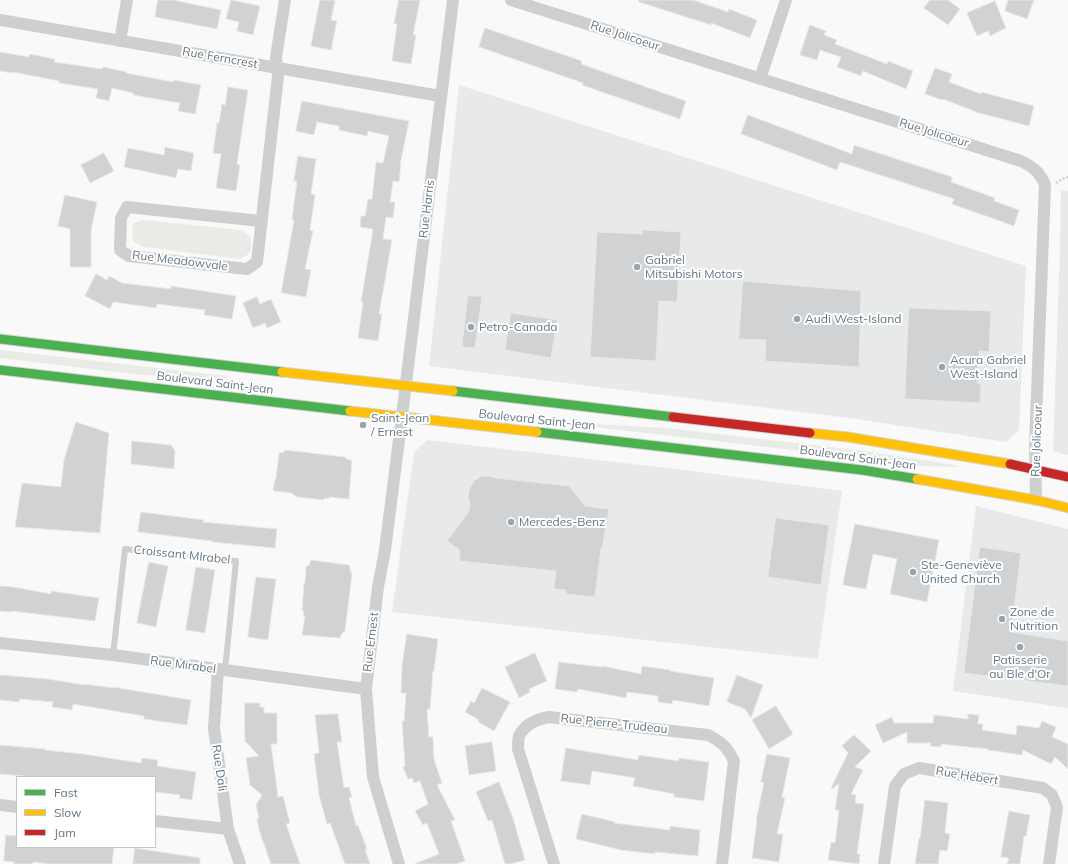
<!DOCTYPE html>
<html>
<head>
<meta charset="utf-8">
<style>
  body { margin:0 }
  #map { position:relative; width:1068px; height:864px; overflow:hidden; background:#f9f9f9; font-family:Mulish,sans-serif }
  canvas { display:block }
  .legend { position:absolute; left:16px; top:776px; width:140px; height:72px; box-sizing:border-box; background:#fff; border:1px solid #c1c8cd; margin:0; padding:5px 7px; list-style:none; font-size:12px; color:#657683 }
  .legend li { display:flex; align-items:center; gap:8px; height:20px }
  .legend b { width:20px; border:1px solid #c1c8cd }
</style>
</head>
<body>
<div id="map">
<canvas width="1068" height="864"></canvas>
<ul class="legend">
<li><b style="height:5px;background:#4caf50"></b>Fast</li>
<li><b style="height:5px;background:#ffc107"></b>Slow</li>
<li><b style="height:5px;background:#c62828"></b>Jam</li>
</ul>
</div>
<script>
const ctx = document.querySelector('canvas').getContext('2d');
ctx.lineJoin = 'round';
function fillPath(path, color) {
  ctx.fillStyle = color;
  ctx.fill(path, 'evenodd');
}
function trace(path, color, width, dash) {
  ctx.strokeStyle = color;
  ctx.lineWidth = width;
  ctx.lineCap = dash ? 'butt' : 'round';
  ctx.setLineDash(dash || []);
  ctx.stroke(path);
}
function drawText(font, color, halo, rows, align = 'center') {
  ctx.font = font + ' Mulish,sans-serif';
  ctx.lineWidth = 4;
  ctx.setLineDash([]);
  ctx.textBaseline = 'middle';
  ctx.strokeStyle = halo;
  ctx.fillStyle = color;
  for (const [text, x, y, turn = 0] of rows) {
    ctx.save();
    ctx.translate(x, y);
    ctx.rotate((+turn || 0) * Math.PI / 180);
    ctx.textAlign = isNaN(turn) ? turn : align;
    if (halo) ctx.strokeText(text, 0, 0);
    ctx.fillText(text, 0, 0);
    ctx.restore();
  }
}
fillPath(new Path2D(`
  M459 85 1026 266 1019 430 1006 442 857 419 429 366Z
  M1061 190 1068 191V455L1053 451 1060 248Z
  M427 440 684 470 842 491 818 659 392 612 414 452Z
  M976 506 1068 529V708L953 691Z`), '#e8e9e9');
fillPath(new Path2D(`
  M143 220 241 230 251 238V250L247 255 240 259 144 247 133 241 132 228 134 223Z
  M0 350 227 376V379L143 375 0 358Z
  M577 423 667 428 856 450 956 465V467L917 466 845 456 577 425Z`), '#e8ebe6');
const building = new Path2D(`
  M158 0H173L221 10 217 29 155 17Z
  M231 0 260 6 253 35 237 31 239 22 226 19Z
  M320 0H335L331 20 337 21 331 50 311 46Z
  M399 0H420L413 35H416L411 64 392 61 397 24H394Z
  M639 0H693L728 12 729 9 757 20 750 38 711 23V25L639 2Z
  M930 0H948L960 9 948 25 924 8Z
  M1008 0H1034L1027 19 1005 11Z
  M995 1 1006 28 990 36 988 31 977 36 967 13Z
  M810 25 826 31 824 35 837 40 835 44 887 64 888 61 913 71 906 89 863 71 861 76 837 67 841 57 820 50 817 60 800 55Z
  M485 28 582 61 581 64 686 101 680 119 582 85 583 83 479 47Z
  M0 52 29 57V54L55 59 54 62 102 69 103 67 127 72 126 73 173 82 174 80 201 85 195 114 178 111 180 103 133 95V93L112 88 109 101 96 98 98 89 59 83V81L13 72 12 73 0 71Z
  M935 68 952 74 949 82 981 94V92L1034 106 1029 126 979 113 943 99 942 100 925 94Z
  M228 87 248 90 237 164 240 165 236 191 216 188 221 154 213 153 217 123H219L222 104 225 105Z
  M302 101 409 121 400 165H401L399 182 393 181 390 202H395L393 218 386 217 383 239 392 240 379 314H382L378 341 358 338 363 302H361L373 229 360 227 361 216H365L368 199H372L376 162 383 163 389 136 368 131 367 136 339 130V126L317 122 314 135 296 131Z
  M748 115 852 154 854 145 952 177 951 182 995 198 994 201 1019 210 1014 226 952 204 954 199 840 162 837 170 741 134Z
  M165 147 194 153 191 171 178 169 176 178 124 167 128 148 164 155Z
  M104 153 114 171 90 183 81 165Z
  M298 156 316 159 311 194 315 195 310 230 313 231 305 269 311 270 306 297 281 293 294 220 292 219 297 181H294Z
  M65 195 97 202 91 231V267H70V229L58 226Z
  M642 230 681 232 677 302 659 301 656 361 590 357 597 232 642 234Z
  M96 274 107 280 109 276 122 283 171 289V286L236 296 232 319 204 315 205 310 157 304 156 308 113 302 110 309 85 296Z
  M743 281 861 291 859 367 765 361 766 340 739 339Z
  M468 296H482L475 348 462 347Z
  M257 297 260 304 271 299 281 322 267 328 265 323 253 328 243 303Z
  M909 308 991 311 989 352 979 351 977 383 981 384 980 403 905 399Z
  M511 313 557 320 551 358 505 350Z
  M76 422 109 433 100 533 15 527 22 483 61 487 64 460Z
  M132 441 171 445 175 451 174 469 131 464Z
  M285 450 345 457 347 459 351 460V461H352L349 499 329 497V499L325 498 323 500 297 497 291 493 274 491 273 490 275 479H276L279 453 284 452Z
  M482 476H490L496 478 569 486 585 506 609 509 602 549 601 548 595 597 566 594V590L554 589 556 571 459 561 460 550 447 541 469 511 470 505 468 497 469 490 474 481Z
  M141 512 204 520 203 522 277 529 275 548 212 542V541L138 532Z
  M776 518 829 525 821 585 768 577Z
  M855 524 939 540 927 602 890 594 897 559 873 554 866 589 843 585Z
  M980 547 1021 553 1011 632 1068 641V686L964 673Z
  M311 560 349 565 350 567V570L352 574 345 631 342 633 340 638 302 635 305 616 303 615 304 612 302 610 304 584 305 583 306 567 309 565Z
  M149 562 168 566 156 627 137 623Z
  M196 567 215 570 205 633 186 630Z
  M256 577 276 579 268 640 248 637Z
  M0 586 14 587 51 594V591L99 598 95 621 12 611V612L0 611Z
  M407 634 438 639 434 671H433L430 709H427L429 737H433L434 759 442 783 437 785 455 820 451 821 465 861 456 864H414L439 854 427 823 423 825 415 811 428 804 420 781 414 783 412 778 408 779 403 767 405 766 402 721H404L406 693H401L402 666Z
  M535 653 547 681 529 689 530 692 519 698 505 667Z
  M559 662 602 667V666L641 674 642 666 670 670V671L714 678 709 706 673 700 672 704 658 702V696L627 692 626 698 578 689 577 692 555 689Z
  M0 675 48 679 84 685V684L113 688V687L191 700 187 725 144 719V716L73 704 72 710 52 707 53 702 20 699 19 702 0 700Z
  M737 675 763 685 751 718 745 709 727 702Z
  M482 688 510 702 494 731 478 722 479 720 465 712 471 701 474 703Z
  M245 703H260V707H264V713H277V744H271L278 797 283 796 290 823 286 824 300 864H271L259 830 257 818H259L256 805 262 795 250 785 246 758 259 756 245 741Z
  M776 706 793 734 769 749 752 720Z
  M338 714 342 742H337L344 788 349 787 352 797 349 798 356 826 358 825 367 849H365L370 864H345L330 823 327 824 319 795 314 754 319 753 315 715Z
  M968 714 979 715 978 724H983L982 730 1016 735 1017 725 1039 728 1042 721 1056 727 1052 737 1068 744V769L1055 757 1051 764 1023 750 1022 755 988 750V749L941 744V747L930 746 931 743H907V732L883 743 875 725 892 717 894 723H933L934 715 968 719Z
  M854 735 871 751 855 767 863 770 851 794 856 795 855 803 864 804 857 854H860L859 864 828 860 831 842 835 843 839 810H835L839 783 833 789 831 788 848 753 842 746Z
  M492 742 496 771 469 775 465 746Z
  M0 745 45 749V750L83 754 141 763 142 758 158 760 157 766 196 772 192 800 179 798 180 795 155 792V777H34L0 774Z
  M566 748 638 760 639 755 678 761 679 758 709 762 704 801 674 797V794L633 786 635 778 592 771 590 785 561 781Z
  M767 754 790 758 782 797 785 798 777 834H783L779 862 752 858 757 820H756L764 783 761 782Z
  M499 782 513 818 525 860 510 864H505L492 820 488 821 476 792Z
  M925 800 948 803 945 833 950 834 947 851 940 850 938 864H915L919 838H920Z
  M1009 811 1030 815 1026 836H1024L1020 864H1007L1009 858 1001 857Z
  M582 814 615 822 614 823 670 830V826L700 830 698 856 655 852V854L621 850 576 839Z
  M6 835 17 836V847H114L112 864H51L33 862V864H14V862L4 861Z
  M135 848 200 858V864H133Z`);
fillPath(building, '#d0d2d3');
trace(building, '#e8e8e8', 1);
const fast = new Path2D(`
  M0 339 282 372
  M0 370 350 411
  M453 391 673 417
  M537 432 862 470 917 479`);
const slow = new Path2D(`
  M282 372 453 391
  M350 411 537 432
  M810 433 848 437 1010 464
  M917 479 1036 500 1068 508`);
const jam = new Path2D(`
  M673 417 810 433
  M1010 464 1068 477`);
trace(fast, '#d5d6d7', 11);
trace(slow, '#d5d6d7', 11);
trace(jam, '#d5d6d7', 11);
trace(new Path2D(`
  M1056 183 1062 179 1068 177`), '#cbcccd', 2.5, [2, 2]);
trace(new Path2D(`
  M113 655 125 549 236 561 225 670`), '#cecfd0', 6);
trace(new Path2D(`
  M511 0 1021 161C1033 167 1040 172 1045 185L1035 445 1036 500
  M0 20 440 96
  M120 41 127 0
  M760 79 786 0
  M261 221 127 207 121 218 120 250 129 256 247 269 257 262 278 76 276 57 285 0
  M0 643 113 655 366 689
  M218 669 214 728 228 829 240 864
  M0 805 17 807
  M155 821 228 829
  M399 864 373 777 366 689 378 587 385 550 400 432 453 0
  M554 864 518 749C518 745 518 740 519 736 525 724 537 719 549 717L708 735C722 742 727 747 734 761L722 864
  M884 864 895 786 904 774 919 768 1043 788 1052 795 1057 807 1049 864`), '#cecfd0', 12);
trace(fast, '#4caf50', 9);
trace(slow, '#ffc107', 9);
trace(jam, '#c62828', 9);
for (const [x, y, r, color] of [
  [637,267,4,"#99a4ac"],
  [797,319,4,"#99a4ac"],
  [471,327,4,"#99a4ac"],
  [942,367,4,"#99a4ac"],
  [363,425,4,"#99a4ac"],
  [511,522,4,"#99a4ac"],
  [913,572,4,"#99a4ac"],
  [1002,619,4,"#99a4ac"],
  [1020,647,4,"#99a4ac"]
]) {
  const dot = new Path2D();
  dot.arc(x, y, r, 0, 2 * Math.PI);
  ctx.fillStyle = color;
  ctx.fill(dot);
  trace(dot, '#fff', 1.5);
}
drawText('12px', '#657683', '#fff', [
  ["Rue Jolicoeur",625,36,18],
  ["Rue Ferncrest",220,58,10],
  ["Rue Jolicoeur",934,133,17],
  ["Rue Harris",427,209,-83],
  ["Rue Meadowvale",180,261,7],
  ["Boulevard Saint-Jean",215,383,7],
  ["Boulevard Saint-Jean",537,420,6],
  ["Rue Jolicoeur",1037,441,-88],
  ["Boulevard Saint-Jean",858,458,8],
  ["Croissant MIrabel",182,555,6],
  ["Rue Ernest",371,642,-83],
  ["Rue Mirabel",183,665,8],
  ["Rue Pierre-Trudeau",614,724,6],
  ["Rue Dali",219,768,82],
  ["Rue Hébert",967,776,9]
]);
drawText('12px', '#657683', '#fff', [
  ["Gabriel",645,260],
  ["Mitsubishi Motors",645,274],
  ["Audi West-Island",805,319],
  ["Petro-Canada",479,327],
  ["Acura Gabriel",950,360],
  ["West-Island",950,374],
  ["Saint-Jean",371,418],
  ["/ Ernest",371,432],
  ["Mercedes-Benz",519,522],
  ["Ste-Geneviève",921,565],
  ["United Church",921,579],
  ["Zone de",1010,612],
  ["Nutrition",1010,626],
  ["Patisserie",1020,660,"center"],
  ["au Ble d'Or",1020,674,"center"]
], 'left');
</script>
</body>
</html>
